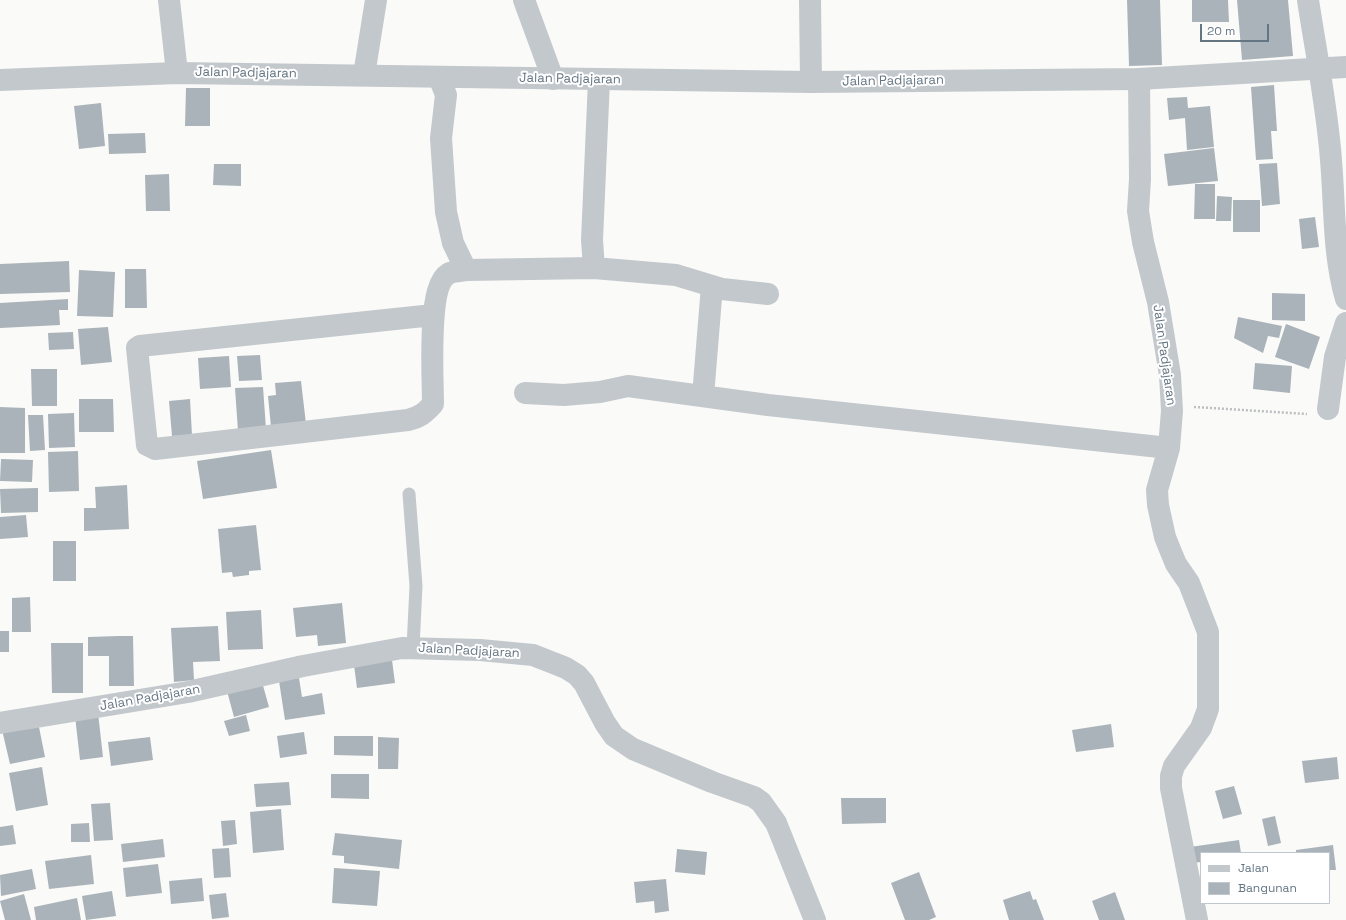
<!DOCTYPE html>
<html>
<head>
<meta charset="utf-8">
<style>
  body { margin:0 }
  #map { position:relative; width:1346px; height:920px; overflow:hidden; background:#fafaf8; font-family:"Space Grotesk",sans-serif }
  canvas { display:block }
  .legend { position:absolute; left:1200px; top:852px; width:130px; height:52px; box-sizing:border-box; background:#fff; border:1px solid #c1c8cd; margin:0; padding:5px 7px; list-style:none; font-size:12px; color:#657683 }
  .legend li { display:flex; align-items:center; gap:8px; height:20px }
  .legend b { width:20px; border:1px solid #c1c8cd }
  .scale { position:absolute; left:1200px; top:24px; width:69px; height:18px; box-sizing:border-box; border:2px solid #657683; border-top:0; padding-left:5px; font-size:12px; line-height:14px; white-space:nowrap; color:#657683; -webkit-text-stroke:3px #fff; paint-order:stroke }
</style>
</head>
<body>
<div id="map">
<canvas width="1346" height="920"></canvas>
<ul class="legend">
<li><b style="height:5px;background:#c3c8cc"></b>Jalan</li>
<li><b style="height:11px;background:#aab3b9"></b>Bangunan</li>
</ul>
<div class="scale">20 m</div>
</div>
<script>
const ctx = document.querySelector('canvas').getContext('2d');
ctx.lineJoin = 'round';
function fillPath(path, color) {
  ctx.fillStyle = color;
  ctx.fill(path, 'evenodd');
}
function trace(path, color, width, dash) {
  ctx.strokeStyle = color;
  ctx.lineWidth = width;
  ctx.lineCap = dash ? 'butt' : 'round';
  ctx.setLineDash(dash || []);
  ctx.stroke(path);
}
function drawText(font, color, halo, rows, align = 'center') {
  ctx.font = font + ' "Space Grotesk",sans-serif';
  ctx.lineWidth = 4;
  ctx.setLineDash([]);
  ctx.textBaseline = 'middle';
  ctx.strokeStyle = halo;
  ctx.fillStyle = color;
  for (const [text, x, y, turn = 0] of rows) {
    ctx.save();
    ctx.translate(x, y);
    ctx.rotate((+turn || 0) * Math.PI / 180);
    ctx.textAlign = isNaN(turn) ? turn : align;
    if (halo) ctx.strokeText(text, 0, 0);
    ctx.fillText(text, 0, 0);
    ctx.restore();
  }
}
fillPath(new Path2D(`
  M1127 0H1160L1162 65 1129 66Z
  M1192 0H1228L1229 22H1192Z
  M1237 0H1288L1293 56 1242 60Z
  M1274 85 1277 131H1271L1273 159 1256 160 1251 87Z
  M186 88H210V126H185Z
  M1187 97 1188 108 1210 106 1214 147 1187 150 1185 118 1169 120 1167 98Z
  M101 103 105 146 79 149 74 106Z
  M145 133 146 153 109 154 108 134Z
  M1214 148 1218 181 1168 186 1164 154Z
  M1277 163 1280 204 1262 206 1259 164Z
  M214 164H241V186L213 185Z
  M169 174 170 211H146L145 175Z
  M1195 184H1215V219H1194Z
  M1217 196 1232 197 1231 221H1216Z
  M1233 200H1260V232H1233Z
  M1315 217 1319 247 1302 249 1299 219Z
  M69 261 70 292 0 294V264Z
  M125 269H146L147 308H125Z
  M79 270 115 272 113 317 77 316Z
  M1272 293 1305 294V321L1272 320Z
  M68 299V310H59L60 325 0 328V303Z
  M1238 317 1282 326 1279 338 1268 336 1263 353 1234 338Z
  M1286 324 1320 337 1309 369 1275 357Z
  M108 327 112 362 81 365 78 329Z
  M73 332 74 349 49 350 48 333Z
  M260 355 262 380 239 381 237 356Z
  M229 356 231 387 200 389 198 358Z
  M1255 363 1292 366 1290 393 1253 389Z
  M31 369H57V406H32Z
  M301 381 306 424 271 427 268 396 276 395 275 383Z
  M263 387 266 429 238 431 235 388Z
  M79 399H113L114 432H79Z
  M190 399 192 435 172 436 169 401Z
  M0 407 25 408V453H0Z
  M74 413 75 447 49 448 48 414Z
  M28 415H43L45 450 30 451Z
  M271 450 277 488 203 499 197 461Z
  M78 451 79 491 49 492 48 452Z
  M1 459 33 460 32 482 0 481Z
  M127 485 129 529 84 531V508H96L95 487Z
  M38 488V512L1 513 0 489Z
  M26 515 28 537 0 539V517Z
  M256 525 261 570 249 571V575L233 577 232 572 222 573 218 529Z
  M53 541H76V581H53Z
  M30 597 31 632H12V598Z
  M342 603 346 643 318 646 317 635 296 637 293 608Z
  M261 610 263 649 228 650 226 612Z
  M218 626 220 661 193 662 194 680 174 682 171 628Z
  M0 631H9V652H0Z
  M119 636H133L134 686H109V656H88V637Z
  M51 643H83V693H52Z
  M392 660 395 683 357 688 354 665Z
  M299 678 302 697 322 693 325 714 285 720 279 681Z
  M262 682 269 707 234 717 227 691Z
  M98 713 103 757 80 760 75 716Z
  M246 715 250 731 229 736 224 721Z
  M38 722 45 757 10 764 2 730Z
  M1111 724 1114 747 1076 752 1072 730Z
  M304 732 307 754 280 758 277 736Z
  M334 736H373V756L334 755Z
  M150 737 153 760 111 766 108 742Z
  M378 737 399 738 398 769H378Z
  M1337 757 1339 779 1305 783 1302 761Z
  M42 767 48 805 16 811 9 773Z
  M331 774H369V799L331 798Z
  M289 782 291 805 256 807 254 784Z
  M1234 786 1242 814 1223 819 1215 791Z
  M841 798H886V823L842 824Z
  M110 803 113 840 94 841 91 804Z
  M281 809 284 850 253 853 250 812Z
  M1275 816 1281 843 1268 846 1262 819Z
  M235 820 237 844 223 846 221 821Z
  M89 823 90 842H71V824Z
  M13 825 16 844 0 846V827Z
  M335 833 402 840 399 869 344 863V856L332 855Z
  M163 839 165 857 123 862 121 844Z
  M1239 840 1241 853H1201V862L1193 863 1190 847Z
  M1333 845 1336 870H1329V853H1296V850Z
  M229 848 231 877 214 878 212 849Z
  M677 849 707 852 705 875 675 872Z
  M91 855 94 884 49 889 45 861Z
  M158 864 162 893 126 897 123 868Z
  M334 868 380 871 377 906 332 903Z
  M32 869 36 889 1 896 0 875Z
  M919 872 936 917 929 920H905L891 883Z
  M202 878 204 901 171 904 169 881Z
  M666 879 669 911 655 913 654 901 636 903 634 882Z
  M112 891 116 916 86 920 82 896Z
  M1030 891 1033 900 1036 899 1044 920H1009L1003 900Z
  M1115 892 1125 920H1099L1092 901Z
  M226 893 229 917 212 919 209 895Z
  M24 894 31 920H5L0 901Z
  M77 898 81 920H36L34 907Z`), '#aab3b9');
trace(new Path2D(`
  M1194 407 1307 414`), '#bbbfc2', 2.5, [2, 2]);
trace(new Path2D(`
  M409 494 416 586 413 648`), '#c3c8cc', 13);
trace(new Path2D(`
  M169 0 177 73
  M524 0 553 79
  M810 0 811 82
  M1308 0C1316 53 1327 106 1331 160 1335 206 1333 255 1346 299
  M364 75 376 0
  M439 77 446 95 441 138 446 212 453 243 466 270
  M1139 79 1140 179 1138 211 1143 242 1158 302 1170 375 1172 411 1169 448 1157 490 1158 505 1165 537 1171 552 1176 564 1189 583 1208 632V709L1201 728 1174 766 1171 776V788L1197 920
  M594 268 676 275 722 289 768 294
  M433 315 140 346 137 348 147 445 155 449 408 420C420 417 425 413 433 404 433 379 427 286 448 274 452 271 461 271 466 270L594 268 592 240 599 80
  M525 393 564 395 600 392 628 386 768 405 1169 448
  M703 396 712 286
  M1328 409 1335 357 1346 323
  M0 723 188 692 303 666 402 648 480 650 533 655 566 668 577 675 584 683 605 723 614 736 633 749 712 782 754 797 761 802 776 823 815 920`), '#c3c8cc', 22);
trace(new Path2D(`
  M0 80 177 73 811 82 1139 79 1346 67`), '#c3c8cc', 22);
drawText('13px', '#657683', '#fff', [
  ["Jalan Padjajaran",246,73,1],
  ["Jalan Padjajaran",570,79,1],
  ["Jalan Padjajaran",893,81,-1],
  ["Jalan Padjajaran",1164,355,82],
  ["Jalan Padjajaran",469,651,3],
  ["Jalan Padjajaran",150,698,-10]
]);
</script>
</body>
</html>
